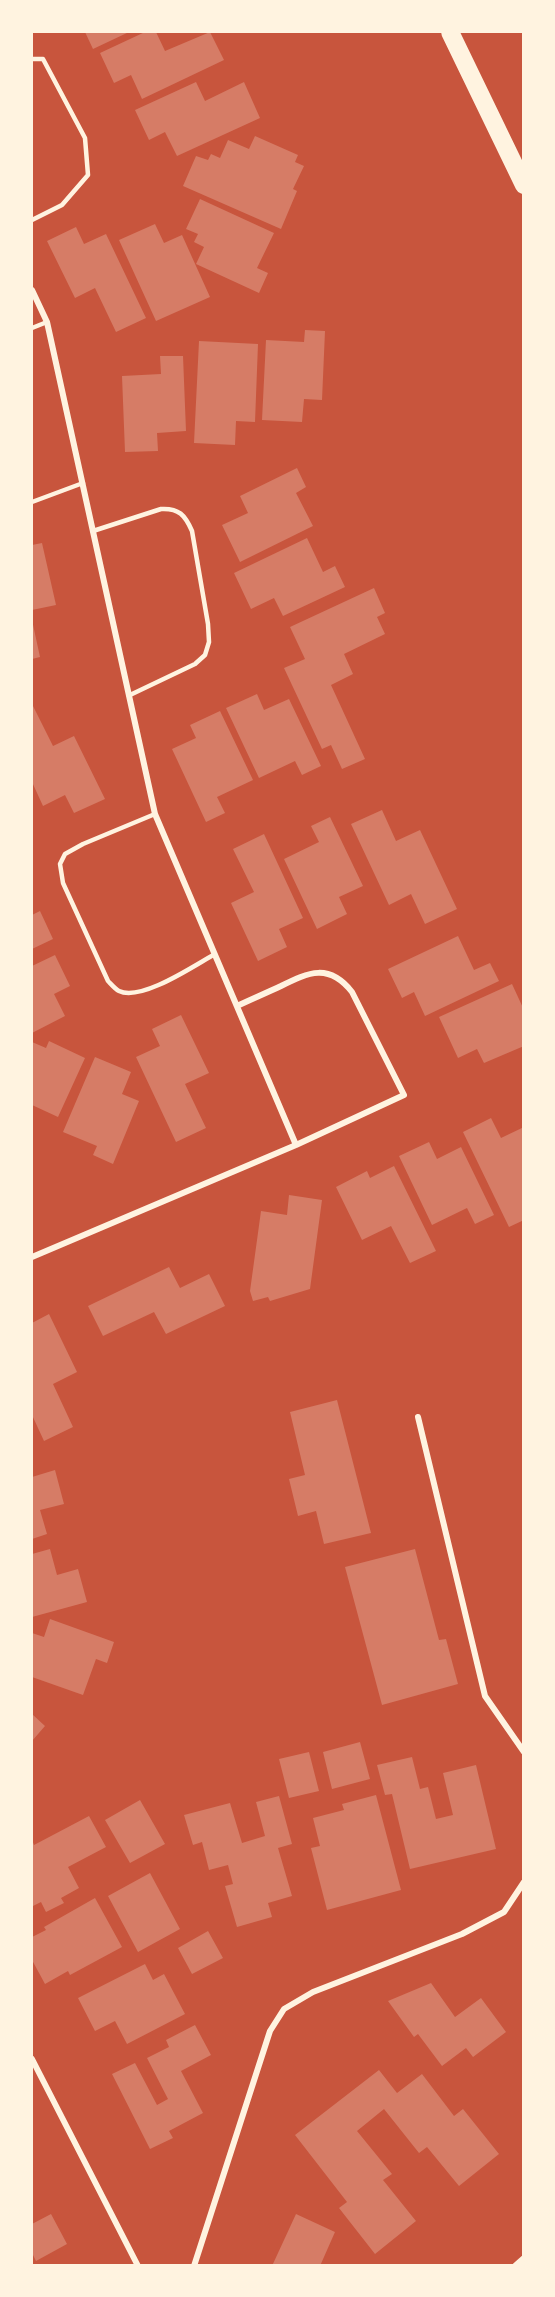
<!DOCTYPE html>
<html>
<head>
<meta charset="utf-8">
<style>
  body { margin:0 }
  #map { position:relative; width:555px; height:2297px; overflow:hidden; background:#c8553d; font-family:"Alegreya Sans",sans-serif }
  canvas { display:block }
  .frame { position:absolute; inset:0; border:33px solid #fff3e0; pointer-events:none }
</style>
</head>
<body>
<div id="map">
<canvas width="555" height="2297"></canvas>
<div class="frame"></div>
</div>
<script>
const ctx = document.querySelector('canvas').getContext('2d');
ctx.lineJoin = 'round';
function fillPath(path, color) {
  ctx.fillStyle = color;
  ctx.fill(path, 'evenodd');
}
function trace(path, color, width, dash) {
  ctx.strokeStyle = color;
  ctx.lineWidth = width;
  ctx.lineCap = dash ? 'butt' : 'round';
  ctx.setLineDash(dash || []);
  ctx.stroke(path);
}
fillPath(new Path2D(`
  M85 32H129L93 49Z
  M145 32H156L165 51 210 32 224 60 142 99 131 75 114 83 100 53Z
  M196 82 205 101 244 82 260 118 177 156 165 132 149 140 135 110Z
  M255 136 298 155 295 162 304 166 293 189 297 191 281 229 183 186 196 156 208 160 211 154 220 158 228 140 249 149Z
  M200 199 274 233 257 268 268 273 259 293 196 264 204 247 194 242 198 234 186 229Z
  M155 224 164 243 182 235 210 297 156 321 119 240Z
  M76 227 84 244 106 234 146 318 116 332 95 288 75 298 47 241Z
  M305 330 325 331 322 400 304 399 302 422 262 420 266 340 304 342Z
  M199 341 258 344 255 422 236 421 235 445 194 443Z
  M160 356H183L186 431 157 433 158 451 125 452 122 376 161 374Z
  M297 468 306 487 296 493 313 526 240 562 222 525 248 513 240 496Z
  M307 538 323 572 335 566 345 587 283 616 274 598 251 609 234 573Z
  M42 543 56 605 32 610V545Z
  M374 588 385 613 377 617 385 634 344 654 353 674 331 685 365 759 342 769 331 745 322 749 284 668 305 659 290 627Z
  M32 620 40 657 32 659Z
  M257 694 264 710 289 699 321 766 302 775 295 761 259 778 226 708Z
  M33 706 53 746 74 736 105 799 74 813 65 795 43 806 32 782V707Z
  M220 711 253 780 217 797 225 813 206 822 172 749 196 738 190 725Z
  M382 810 396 841 420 830 457 909 425 924 411 894 389 905 351 824Z
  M330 817 363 886 339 897 347 914 317 929 284 859 319 842 311 826Z
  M264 834 303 918 279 929 287 947 258 961 231 903 254 892 233 849Z
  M40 911 53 939 32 949V915Z
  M458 936 474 970 490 963 499 981 425 1016 414 992 402 998 388 969Z
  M55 955 70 986 54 994 65 1016 32 1033V966Z
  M512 984 524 1010V1046L484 1063 477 1049 458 1058 439 1017Z
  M181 1015 209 1073 185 1084 206 1128 176 1142 136 1057 160 1046 152 1029Z
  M49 1041 85 1058 58 1117 32 1105V1042L46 1048Z
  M95 1057 131 1072 122 1094 139 1101 113 1164 93 1155 97 1146 63 1132Z
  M491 1118 501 1138 524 1127V1220L509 1227 463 1132Z
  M429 1142 437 1159 461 1147 494 1215 475 1224 467 1208 432 1225 399 1156Z
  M394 1166 436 1251 410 1263 391 1226 362 1240 336 1187 367 1171 370 1178Z
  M289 1195 322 1200 310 1289 270 1301 268 1297 253 1301 250 1291 261 1211 287 1215Z
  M169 1267 180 1288 209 1274 225 1306 166 1334 154 1312 103 1336 88 1306Z
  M49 1314 77 1372 53 1384 73 1427 44 1441 32 1415V1323Z
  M337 1400 371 1533 324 1544 316 1511 298 1516 289 1479 305 1475 290 1412Z
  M55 1470 64 1504 40 1510 47 1534 32 1539V1477Z
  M50 1549 57 1575 78 1569 87 1602 32 1617V1554Z
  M415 1549 439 1640 446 1639 458 1684 382 1705 345 1567Z
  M50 1619 114 1642 107 1663 96 1659 83 1695 32 1677V1633L44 1637Z
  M32 1714 45 1726 32 1741Z
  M360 1742 370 1779 332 1789 323 1752Z
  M309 1752 319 1791 289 1798 279 1759Z
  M412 1757 420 1789 428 1787 436 1819 453 1815 443 1773 476 1765 496 1849 410 1869 392 1794 385 1795 377 1765Z
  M376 1795 401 1890 327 1910 311 1848 320 1846 313 1818 344 1810 342 1804Z
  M279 1796 292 1844 278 1848 292 1896 268 1903 272 1917 237 1927 225 1886 233 1884 228 1865 209 1870 202 1842 193 1845 184 1815 230 1803 242 1843 265 1836 256 1802Z
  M140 1800 165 1844 130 1863 105 1820Z
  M89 1816 106 1847 68 1867 79 1888 61 1898 64 1903 46 1912 41 1902 33 1906 32 1840 34 1845Z
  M150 1873 180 1929 138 1952 108 1896Z
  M95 1898 122 1947 70 1975 68 1971 45 1984 32 1960V1937L46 1930 44 1927Z
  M208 1931 223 1958 192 1974 178 1948Z
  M145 1964 153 1980 164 1974 185 2014 127 2044 115 2021 95 2031 78 1998Z
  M431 1983 455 2017 481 1998 506 2032 473 2057 466 2048 442 2066 418 2034 414 2037 388 2001Z
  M195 2025 211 2055 181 2071 203 2113 169 2131 173 2138 150 2149 112 2074 135 2063 157 2105 168 2099 147 2058 169 2047 166 2040Z
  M379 2070 397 2093 422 2074 454 2116 463 2109 499 2154 459 2186 427 2147 419 2153 384 2109 357 2131 392 2174 383 2180 416 2221 375 2254 339 2208 347 2202 295 2135Z
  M51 2214 67 2244 36 2261 32 2253V2224Z
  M296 2214 335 2232 320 2266H272Z`), '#d67c66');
trace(new Path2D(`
  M32 59H43L85 138 88 175 62 205 32 220
  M32 328 47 322
  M32 502 83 483
  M93 531 161 509C179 508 185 515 192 531L208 624 209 642 205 655 195 664 130 695
  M155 814 83 844 65 854 60 864 63 883 108 981C111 984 115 989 119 991 141 1002 195 965 215 954`), '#fff3e0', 4.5);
trace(new Path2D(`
  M32 290 47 322 155 814 296 1145
  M32 1257 296 1145 404 1095 352 992C329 963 309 972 281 986 266 993 252 999 237 1006
  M418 1417 485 1696 524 1752
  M32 2059 138 2266
  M194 2266 270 2031 284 2009 313 1992 462 1934 504 1912 524 1882
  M515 2266 524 2258`), '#fff3e0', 6);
trace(new Path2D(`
  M450 32 524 185`), '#fff3e0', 18);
</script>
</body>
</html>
